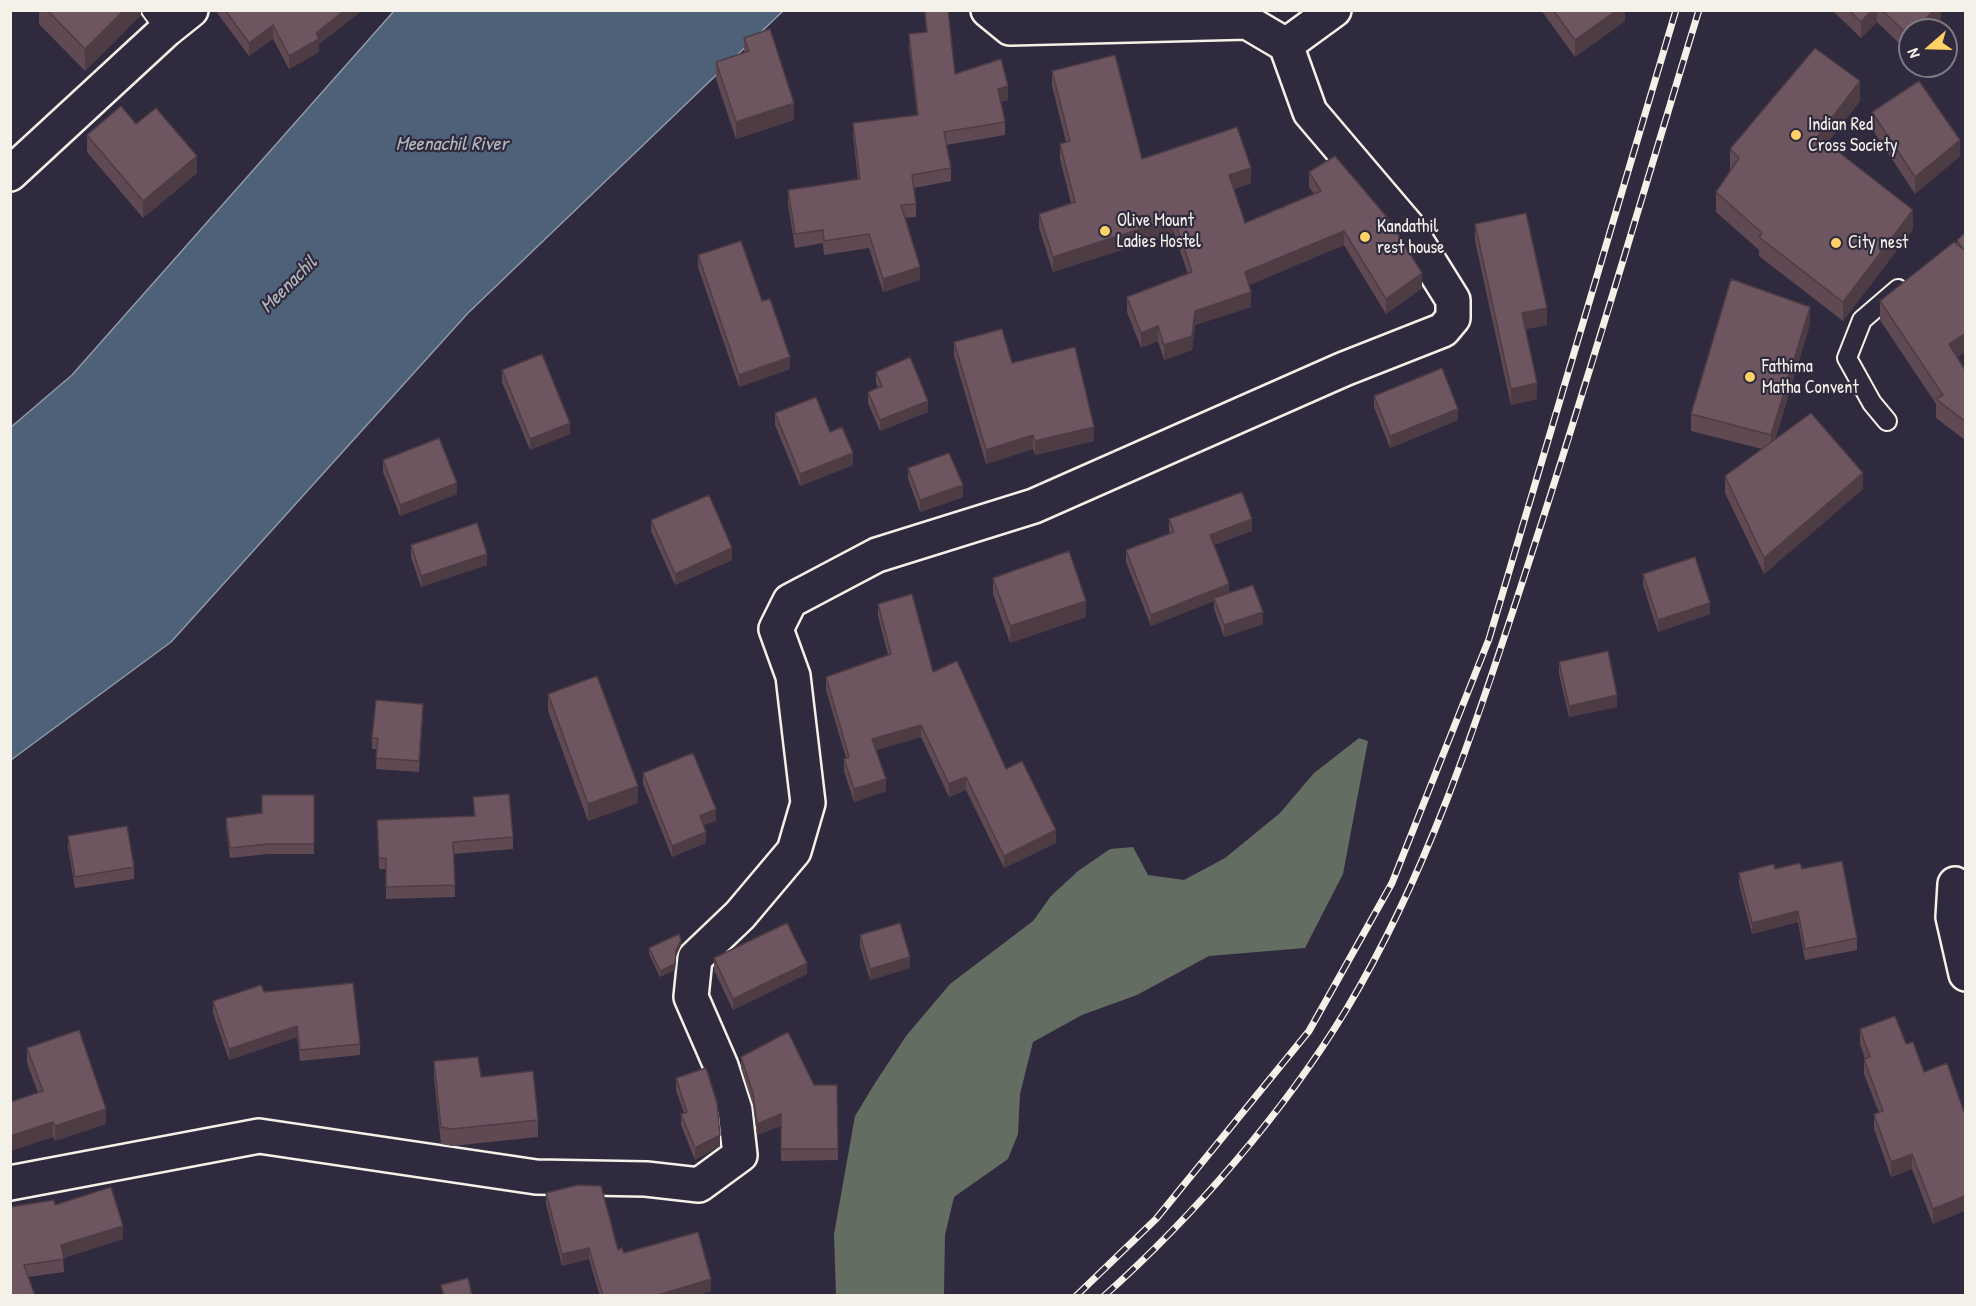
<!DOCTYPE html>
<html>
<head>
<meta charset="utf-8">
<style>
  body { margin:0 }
  #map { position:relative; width:1976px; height:1306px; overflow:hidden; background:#2f2a3d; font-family:"Patrick Hand",sans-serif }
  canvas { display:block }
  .frame { position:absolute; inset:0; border:12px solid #f4f1e8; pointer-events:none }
  .north { position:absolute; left:1898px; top:18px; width:60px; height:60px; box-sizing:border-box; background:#2f2a3d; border:2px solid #7e7a81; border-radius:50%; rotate:250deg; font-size:16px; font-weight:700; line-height:24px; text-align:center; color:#f4f1e8 }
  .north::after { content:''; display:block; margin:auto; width:21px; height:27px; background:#ffd166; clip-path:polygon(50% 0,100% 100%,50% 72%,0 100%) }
</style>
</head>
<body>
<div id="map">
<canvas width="1976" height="1306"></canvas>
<div class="frame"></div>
<div class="north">N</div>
</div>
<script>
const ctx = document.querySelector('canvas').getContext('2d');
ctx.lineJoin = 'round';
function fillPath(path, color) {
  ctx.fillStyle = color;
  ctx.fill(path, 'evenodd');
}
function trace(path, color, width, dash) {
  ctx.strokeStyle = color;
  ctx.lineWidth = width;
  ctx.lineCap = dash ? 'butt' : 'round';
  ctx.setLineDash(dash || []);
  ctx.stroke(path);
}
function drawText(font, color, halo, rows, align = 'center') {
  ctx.font = font + ' "Patrick Hand",sans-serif';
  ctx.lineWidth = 4.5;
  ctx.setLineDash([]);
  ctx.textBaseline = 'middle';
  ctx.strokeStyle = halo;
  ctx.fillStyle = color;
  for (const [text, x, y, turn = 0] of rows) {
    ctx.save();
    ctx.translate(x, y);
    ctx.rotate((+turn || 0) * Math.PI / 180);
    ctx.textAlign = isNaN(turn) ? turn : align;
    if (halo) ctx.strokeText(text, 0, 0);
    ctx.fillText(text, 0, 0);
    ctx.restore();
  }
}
fillPath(new Path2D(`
  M1359 738 1368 741 1343 874 1305 948 1209 956 1137 995 1082 1015 1033 1042 1020 1094 1018 1134 1008 1159 954 1197 945 1235 944 1295H836L834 1234 855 1116 875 1083 906 1036 950 984 1033 921 1051 896 1078 871 1110 849 1133 847 1148 875 1184 880 1225 858 1280 813 1314 773Z`), '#646d61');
const water = new Path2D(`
  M394 11H783L468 313 171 642 11 760 10 428 72 375Z`);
fillPath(water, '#4e6179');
trace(water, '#909ba5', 1.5);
const service = new Path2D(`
  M151 10 166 30
  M1887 421 1872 403 1847 358 1862 320 1898 289`);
const minor = new Path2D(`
  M988 10 1010 28 1247 22 1286 45
  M10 174 166 30 191 10
  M1955 884 1953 917 1966 974
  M10 1183 259 1136 536 1177 646 1179 699 1185 740 1155 735 1110 721 1066 691 997 695 958 740 915 794 851 808 803 793 676 776 629 790 601 877 555 1034 506 1344 369 1443 330 1453 318V300L1407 226 1310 112 1286 45 1334 10`);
trace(service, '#f4f1e8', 22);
trace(minor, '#f4f1e8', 38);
trace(service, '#2f2a3d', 18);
trace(minor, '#2f2a3d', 33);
const rail = new Path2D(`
  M1076 1296 1156 1219 1309 1031 1392 883 1489 639 1676 10
  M1104 1296C1193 1217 1285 1111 1346 1010 1427 875 1476 725 1524 577 1586 389 1641 199 1699 10`);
trace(rail, '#f4f1e8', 7);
trace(rail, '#2f2a3d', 4.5, [14]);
fillPath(new Path2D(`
  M39 10H141V15L85 71 39 24Z
  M215 10H359V13L319 44V52L289 69 273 39 249 56Z
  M1541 10H1625V21L1575 57Z
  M1835 10H1941V19L1931 30H1910L1909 53 1877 22 1861 38 1835 13Z
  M925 11 955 74 1008 100 1001 102 1005 122V135L946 145 951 168V181L914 188 916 204V217L905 218 920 280 883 292 869 248 824 255 823 243 795 248 788 204V190L858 180 853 136V123L917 115 909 47V34L926 32Z
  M744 38 794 120 736 139 716 79V62L744 53Z
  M1052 71 1142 159 1251 183 1234 189 1245 223 1314 194 1309 187V172L1422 288 1386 314 1344 245 1249 285 1251 307 1195 325 1192 350 1164 360 1158 341 1141 348 1127 312V297L1188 274 1174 233 1053 272 1039 228V214L1071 203 1060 159V144L1066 142 1052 86Z
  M1860 101 1827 143 1913 229 1843 321 1759 256V250L1716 212V192L1731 170 1730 169V149Z
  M1872 112 1960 156 1915 194 1872 129Z
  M136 124 197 173 143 218 87 152V135Z
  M1475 224 1547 325 1525 329 1537 399 1511 405 1475 241Z
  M1965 233V352L1958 357 1965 370V440L1936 418V404L1880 320V301L1957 245V240Z
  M698 255 762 301 790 369 739 387 698 267Z
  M1810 324 1775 440 1863 489 1764 574 1725 493V476L1762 449 1691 431V414Z
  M954 342 1012 363 1094 441 1035 455 1033 449 986 464 954 356Z
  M502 370 570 434 530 450 502 382Z
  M876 372 928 412 880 431 868 403V392L878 388 876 383Z
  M1374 396 1458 420 1390 448 1374 407Z
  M775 413 830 432 853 465 800 486 775 425Z
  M383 460 457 494 400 516 383 472Z
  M908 468 963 497 920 512 908 479Z
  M1169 519 1252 531 1214 545 1229 593 1263 624 1224 637 1214 609V601L1151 626 1126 562V550L1170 534 1169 530Z
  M651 520 732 560 675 585 651 531Z
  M411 545 487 565 421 587 411 557Z
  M1643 574 1710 614 1658 632 1643 585Z
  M993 578 1086 617 1010 643 993 594Z
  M878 604 933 672 1006 769 1056 843 1004 868 966 790 949 797 921 737 876 750 886 791 854 802 844 771V759L846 758 826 690V677L888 655 878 616Z
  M1559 662 1617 707 1569 717 1559 674Z
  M548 694 638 803 588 821 548 711Z
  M423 715 419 772 376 769 377 749H372V738Z
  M643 773 716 821 704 825 706 843 672 857 643 784Z
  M314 795V854H268L230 858 226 828V818L262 813Z
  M473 797 513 837V849L454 854 455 897 386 899V869H379L377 820 474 816Z
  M68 836 134 867V879L75 888 68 847Z
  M1775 869 1857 938V950L1805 960 1798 922 1752 934 1739 884V873Z
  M860 935 910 968 870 980 860 947Z
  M681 945 676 956 675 970 660 977 649 954V948Z
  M714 958 807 974 733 1010 714 970Z
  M264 992 360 1044V1055L300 1061 297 1037 229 1060 213 1013V1001Z
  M1860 1029 1906 1044 1924 1072 1947 1063 1933 1224 1912 1169 1891 1177 1874 1129V1114L1879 1113 1864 1074V1059H1865L1860 1044Z
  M27 1048 106 1124 55 1141 53 1137 10 1151V1102L38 1093 27 1063Z
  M741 1057 814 1085H837L838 1160 781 1161V1126L757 1135 753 1105 741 1068Z
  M434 1061 481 1077 538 1120V1137L452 1146 441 1144 434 1078Z
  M676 1078 720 1146 695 1160 681 1125V1114L684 1113 676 1090Z
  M546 1193 618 1250 711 1291 694 1296H600L589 1259 562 1266 546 1204Z
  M55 1205 123 1239 63 1258 64 1272 28 1277 10 1296V1207Z`), '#5f4a53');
fillPath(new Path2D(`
  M124 10H141V15L85 71V49Z
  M345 10H359V13L319 44V52L289 69V56Z
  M1617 10H1625V21L1575 57V40Z
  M1872 10H1877V22L1861 38V22Z
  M1934 10H1941V19L1931 30H1915Z
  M273 25V39L249 56V43Z
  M1910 35V52L1909 53V36Z
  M1860 81V101L1818 155V136Z
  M1008 86V100L998 103V89Z
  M794 103V120L736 139V122Z
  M1960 140V156L1915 194V177Z
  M197 156V173L143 218V201Z
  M1251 168V183L1229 190V175Z
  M1913 210V229L1843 321V302Z
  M1174 218V233L1053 272V257Z
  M1344 231V245L1245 287V272Z
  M920 267V280L883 292V279Z
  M1422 273V288L1386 314V299Z
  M1251 292V307L1195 325 1192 350 1164 360V345L1195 311Z
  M1810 307V324L1771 452V435Z
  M1547 308V325L1522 330V313Z
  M1158 326V341L1141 348V333Z
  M1965 334V352L1949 363V344Z
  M790 357V369L739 387V375Z
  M1537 383V399L1511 405V389Z
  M928 401V412L880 431V420Z
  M1458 409V420L1390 448V436Z
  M570 423V434L530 450V439Z
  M1094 427V441L1035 455V441Z
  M1033 435V449L986 464V450Z
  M853 453V465L800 486V474Z
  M1863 473V489L1764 574V558Z
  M457 483V494L400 516V505Z
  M963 485V497L920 512V500Z
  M1252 519V531L1210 546V535Z
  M732 548V560L675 585V574Z
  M487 554V565L421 587V576Z
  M1229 584V596L1214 598V601L1151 626V615Z
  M1086 601V617L1010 643V626Z
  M1710 603V614L1658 632V620Z
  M1263 612V624L1224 637V625Z
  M1617 695V707L1569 717V706Z
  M423 704V715L419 772V761Z
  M921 725V737L872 751V739Z
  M966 777V790L949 797V784Z
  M886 779V791L854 802V789Z
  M638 786V803L588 821V804Z
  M716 809V821L700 827V816Z
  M1056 830V843L1004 868V856Z
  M706 832V843L672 857V846Z
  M1798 911V922L1752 934V923Z
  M681 940V945L676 956 675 970 660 977V971L676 950Z
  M910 957V968L870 980V969Z
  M807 963V974L733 1010V999Z
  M297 1026V1037L229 1060V1049Z
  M106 1109V1124L55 1141V1126Z
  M781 1114V1126L757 1135V1124Z
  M53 1122V1137L10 1151V1136Z
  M720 1135V1146L695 1160V1148Z
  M1912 1154V1169L1891 1177V1162Z
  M1965 1196V1211L1933 1224V1209Z
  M123 1226V1239L61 1258V1245Z
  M589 1248V1259L562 1266V1254Z
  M711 1279V1291L694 1296H655Z`), '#4d3c44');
const building = new Path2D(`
  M47 10H124L85 49Z
  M225 10H345L316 33 319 39 289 56 273 25 249 43Z
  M932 10H948L955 74 1001 59 1008 86 998 89 1005 122 944 132 951 168 912 175 916 204 901 205 920 267 883 279 869 234 824 241 823 230 795 234 788 190 860 179 853 123 918 115 909 34 927 32 925 11Z
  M1553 10H1617L1575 40Z
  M1849 10H1872L1861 22Z
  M1882 10H1934L1915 30H1910V35L1909 36Z
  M770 29 794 103 736 122 716 62 749 51 744 38Z
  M1815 48 1860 81 1818 136 1913 210 1843 302 1759 237 1762 233 1716 192 1739 158 1730 149Z
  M1115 55 1142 159 1237 127 1251 168 1229 175 1245 223 1321 191 1309 172 1335 156 1386 216 1422 273 1386 299 1344 231 1245 272 1251 292 1195 311 1192 336 1164 345 1158 326 1141 333 1127 297 1192 272 1174 218 1053 257 1039 214 1075 202 1060 144 1070 141 1052 71Z
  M1919 81 1960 140 1915 177 1872 112Z
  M121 106 136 124 156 108 197 156 143 201 87 135Z
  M1526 213 1547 308 1522 313 1537 383 1511 389 1475 224Z
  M1965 233V334L1949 344 1965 370V421L1936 399 1943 395 1880 301 1954 242 1963 249 1957 240Z
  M741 241 762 301 770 299 790 357 739 375 698 255Z
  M1731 279 1810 307 1771 435 1691 414Z
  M1002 329 1012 363 1075 347 1094 427 1035 441 1033 435 986 450 954 342Z
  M542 354 570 423 530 439 502 370Z
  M910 357 928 401 880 420 868 392 882 386 876 372Z
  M1442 368 1458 409 1390 436 1374 396Z
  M816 397 830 432 842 427 853 453 800 474 775 413Z
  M1811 413 1863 473 1764 558 1725 476Z
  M439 438 457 483 400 505 383 460Z
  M949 453 963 485 920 500 908 468Z
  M1242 492 1252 519 1210 535 1229 584 1151 615 1126 550 1174 532 1169 519Z
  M709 495 732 548 675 574 651 520Z
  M477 523 487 554 421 576 411 545Z
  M1069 551 1086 601 1010 626 993 578Z
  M1695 557 1710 603 1658 620 1643 574Z
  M1253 585 1263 612 1224 625 1214 598Z
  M912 594 933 672 957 661 1006 769 1022 761 1056 830 1004 856 966 777 949 784 921 725 872 739 886 779 854 789 844 759 849 757 826 677 891 654 878 604Z
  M1608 651 1617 695 1569 706 1559 662Z
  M597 676 638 786 588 804 548 694Z
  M376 700 423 704 419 761 376 758 378 738H372Z
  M693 753 716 809 700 816 706 832 672 846 643 773Z
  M509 794 513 837 453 842 455 885 386 887V858H379L377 820 475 816 473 797Z
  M262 795H314V844H268L230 848 226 818 262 813Z
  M127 826 134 867 75 877 68 836Z
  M1842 861 1857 938 1805 949 1798 911 1752 923 1739 873 1774 864 1775 869 1800 863 1802 869Z
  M787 923 807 963 733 999 714 958Z
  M900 923 910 957 870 969 860 935Z
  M679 934 681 940 676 950 675 964 660 971 649 948Z
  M353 983 360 1044 300 1050 297 1026 229 1049 213 1001 261 985 264 992Z
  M1895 1016 1906 1044 1913 1042 1924 1072 1947 1063 1965 1115V1196L1933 1209 1912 1154 1891 1162 1874 1114 1883 1111 1864 1059 1870 1057 1860 1029Z
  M79 1030 106 1109 55 1126 53 1122 10 1136V1102L43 1091 27 1048Z
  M788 1032 814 1085H837L838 1149H781V1114L757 1124 753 1093 741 1057Z
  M478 1057 481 1077 533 1071 538 1120 452 1129 441 1127 434 1061Z
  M706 1068 717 1103 720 1135 695 1148 681 1114 687 1112 676 1078Z
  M578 1185 601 1186 618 1250 622 1248 624 1253 698 1232 711 1279 655 1296H603L589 1248 562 1254 546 1193Z
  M111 1187 123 1226 61 1245 64 1259 24 1265 35 1296H10V1207L54 1200 55 1205Z
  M468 1278 472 1296H444L441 1285Z`);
fillPath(building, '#6e5661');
trace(building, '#4d3c44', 1.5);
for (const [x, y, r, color] of [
  [1796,135,6,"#ffd166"],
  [1105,231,6,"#ffd166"],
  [1365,237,6,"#ffd166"],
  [1836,243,6,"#ffd166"],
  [1750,377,6,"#ffd166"]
]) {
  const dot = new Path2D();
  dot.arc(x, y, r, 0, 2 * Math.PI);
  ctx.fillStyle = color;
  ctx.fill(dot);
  trace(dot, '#2f2a3d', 2);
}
drawText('18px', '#f4f1e8', '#2f2a3d', [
  ["Indian Red",1808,125],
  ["Cross Society",1808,146],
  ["Olive Mount",1117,221],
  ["Ladies Hostel",1117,242],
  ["Kandathil",1377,227],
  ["rest house",1377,248],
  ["City nest",1848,243],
  ["Fathima",1762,367],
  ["Matha Convent",1762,388]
], 'left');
drawText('italic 20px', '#b2b7bc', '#2f2a3d', [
  ["Meenachil River",452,145],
  ["Meenachil",289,285,-45]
]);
</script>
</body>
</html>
